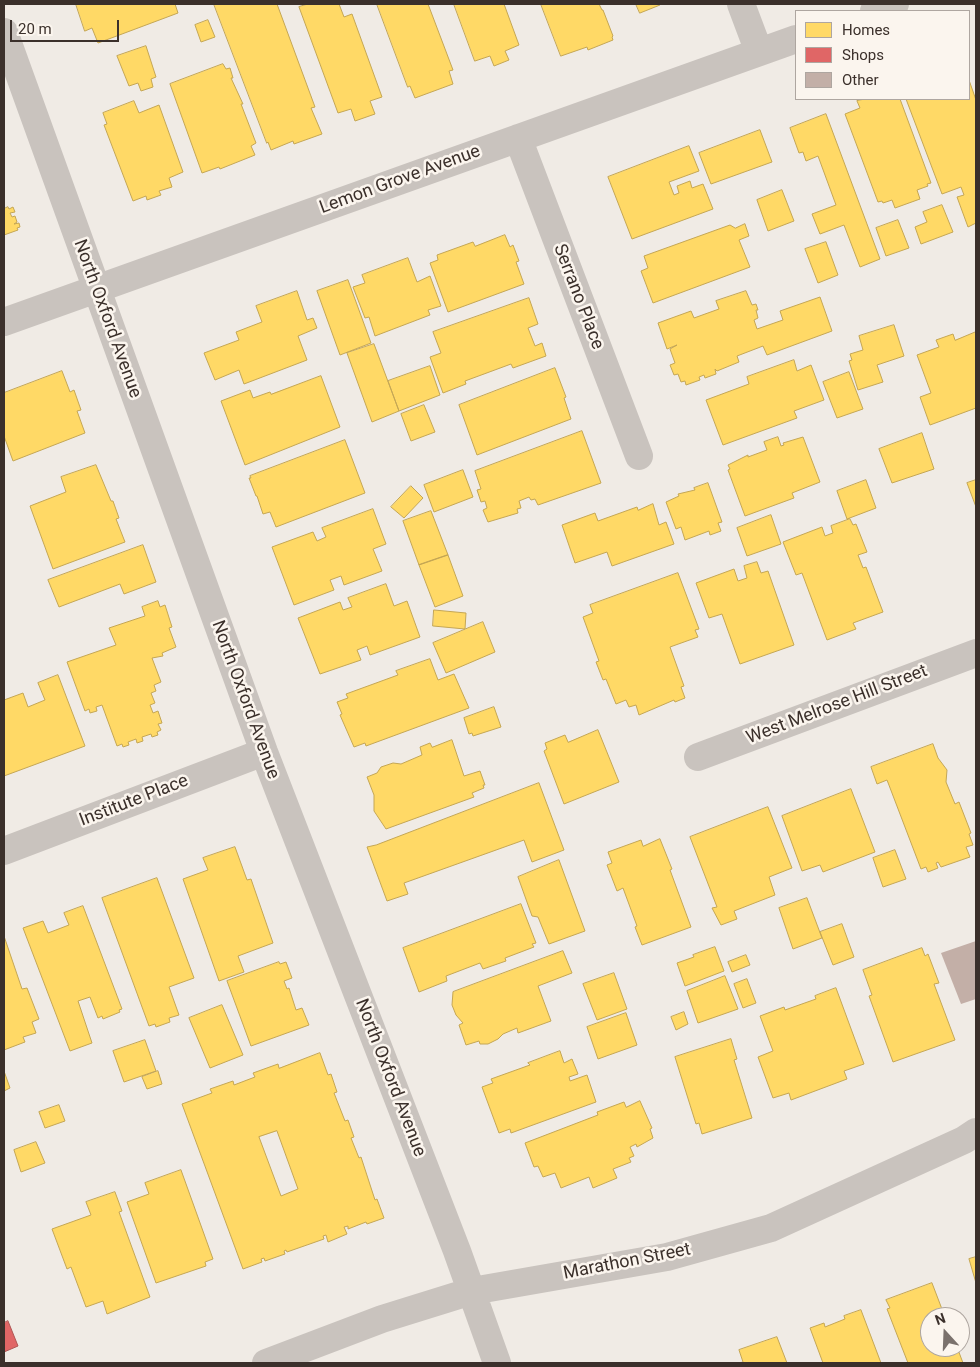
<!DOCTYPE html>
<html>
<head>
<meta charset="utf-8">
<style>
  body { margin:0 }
  #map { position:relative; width:980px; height:1367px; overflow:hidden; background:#f0ebe5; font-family:Roboto,sans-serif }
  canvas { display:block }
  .frame { position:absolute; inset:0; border:5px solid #3b302b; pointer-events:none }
  .legend { position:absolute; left:795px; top:10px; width:175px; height:90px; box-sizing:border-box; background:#fbf5ee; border:1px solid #aea6a0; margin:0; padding:6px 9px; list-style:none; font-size:15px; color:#3b302b }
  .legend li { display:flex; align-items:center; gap:10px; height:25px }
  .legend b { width:25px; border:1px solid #aea6a0 }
  .north { position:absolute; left:920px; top:1307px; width:50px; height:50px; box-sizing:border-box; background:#fbf5ee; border:1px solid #aea6a0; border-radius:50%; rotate:340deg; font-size:14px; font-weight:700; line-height:20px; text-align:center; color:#3b302b }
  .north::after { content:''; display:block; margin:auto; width:18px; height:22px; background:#7a716c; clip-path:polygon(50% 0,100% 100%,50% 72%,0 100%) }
  .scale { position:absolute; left:10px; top:20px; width:109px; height:22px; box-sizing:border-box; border:2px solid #3b302b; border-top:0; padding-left:6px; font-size:15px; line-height:18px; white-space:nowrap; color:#3b302b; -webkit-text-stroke:4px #fbf5ee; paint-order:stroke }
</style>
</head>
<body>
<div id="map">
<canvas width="980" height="1367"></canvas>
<div class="frame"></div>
<ul class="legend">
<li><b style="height:14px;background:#ffd966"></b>Homes</li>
<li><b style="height:14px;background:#e06666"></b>Shops</li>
<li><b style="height:14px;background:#c3afa7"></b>Other</li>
</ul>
<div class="north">N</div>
<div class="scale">20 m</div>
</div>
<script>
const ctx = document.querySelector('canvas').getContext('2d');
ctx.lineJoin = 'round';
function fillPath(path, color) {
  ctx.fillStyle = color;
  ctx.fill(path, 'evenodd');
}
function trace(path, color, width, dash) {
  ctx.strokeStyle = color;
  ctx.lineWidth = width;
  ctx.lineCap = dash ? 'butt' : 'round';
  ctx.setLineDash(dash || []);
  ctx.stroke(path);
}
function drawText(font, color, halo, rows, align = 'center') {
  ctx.font = font + ' Roboto,sans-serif';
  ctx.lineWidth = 5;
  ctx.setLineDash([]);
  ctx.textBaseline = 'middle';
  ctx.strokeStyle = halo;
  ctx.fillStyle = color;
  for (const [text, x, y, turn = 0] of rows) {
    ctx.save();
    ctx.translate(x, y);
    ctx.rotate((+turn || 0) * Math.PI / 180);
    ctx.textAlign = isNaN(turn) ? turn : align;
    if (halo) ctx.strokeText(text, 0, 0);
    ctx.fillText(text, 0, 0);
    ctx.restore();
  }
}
const homes = new Path2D(`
  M76 4H175L178 13 98 43 92 28 85 31Z
  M214 4H277L315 107 311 108 322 134 294 144 293 141 271 150 268 142 267 143Z
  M308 4H339L344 17 352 14 382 97 370 101 375 114 355 121 351 109 338 113 299 7Z
  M377 4H428L453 70 449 71 453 84 415 98 410 86 408 87Z
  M454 4H504L519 45 505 51 509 60 494 66 490 56 475 61Z
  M541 4H599L602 10H603L613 36 612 37 613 40 588 50 587 47 561 56Z
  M636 4H659L660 5 640 13Z
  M208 20 215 37 201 42 195 25Z
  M146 46 156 77 151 79 153 87 141 91 138 83 129 86 117 56Z
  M223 64 226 69 230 68 233 78H231L243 104H241L256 143 251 146 255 155 220 169 219 167 202 173 170 84Z
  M969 80 976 100V223L968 227 957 197 964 195 961 187 942 194 906 99H969Z
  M865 99H900L931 183 927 184 928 186 917 190 920 199 895 208 892 200 883 203 882 201 878 202 845 114 860 108 857 101Z
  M134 101 139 113 159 105 183 172 169 178 172 187 159 191 161 195 147 200 146 196 133 201 104 125 107 124 103 113Z
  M826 114 880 259 860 267 844 225 820 234 812 214 836 205 818 156 806 161 803 152 799 153 790 128Z
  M760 130 772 162 711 184 699 153Z
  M689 146 699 171 669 182 674 195 679 193 677 186 690 181 692 188 703 184 713 209 632 239 608 177Z
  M782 190 794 221 768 231 757 200Z
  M942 205 953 232 921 244 915 227 927 222 923 212Z
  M8 207 9 209 13 207 15 212 10 213 12 217 15 216 17 222 14 224 19 223 20 227 17 228 18 230 4 235V209Z
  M898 220 909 248 886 256 876 228Z
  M745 224 749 236 739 240 750 267 653 303 641 271 648 268 644 256 730 225 735 228Z
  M505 235 510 247 513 245 519 261 516 262 524 284 448 312 430 263 438 260 437 255 473 242 475 246Z
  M826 242 838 275 818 283 805 249Z
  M408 258 417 282 430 276 441 306 428 310 430 315 375 336 369 317 365 318 353 287 365 283 362 275Z
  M348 280 371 343 340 355 317 291Z
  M297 291 307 320 313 318 317 328 298 336 307 360 244 384 239 370 215 380 204 353 239 340 236 332 262 322 256 306Z
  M746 291 752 305 756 304 758 310H756L758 318 754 320 757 329 783 320 780 311 820 297 832 331 767 355 763 346 737 356 739 362 717 371 715 369 716 374 705 378 704 375 699 377 700 380 686 385 685 381 681 382 678 374 674 375 670 365 675 363 670 349 677 345 667 349 658 323 691 311 694 318 719 309 716 301Z
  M529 298 538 324 528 328 535 346 542 343 546 356 513 368 511 364 465 381 466 384 443 393 430 357 441 353 433 332Z
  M894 325 904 356 877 365 883 382 858 390 849 361 852 360 850 354 863 350 859 336Z
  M976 332V408L930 425 920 397 931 393 917 355 939 347 936 340 953 334 955 340Z
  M374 344 399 411 372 422 347 353Z
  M794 360 797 371 811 365 824 400 794 411 797 418 723 445 706 400 749 384 747 377Z
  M430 366 440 395 399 411 388 381Z
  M555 368 566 397 564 398 571 419 477 455 459 405Z
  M62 371 70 392 74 390 81 410 77 411 85 433 13 461 4 436V393Z
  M849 372 863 409 837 418 823 382Z
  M321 376 340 427 245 465 221 401 250 390 253 398 270 392 271 394Z
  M424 405 435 432 411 441 401 414Z
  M582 431 601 483 538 505 535 499 531 500 529 497 519 501 521 508 517 509 518 513 488 522 483 510 487 508 485 501 481 502 477 490 481 489 475 471Z
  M922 433 934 469 892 483 879 449Z
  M778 437 781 446 784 445 783 443 803 437 820 482 792 493 794 498 745 516 728 470 730 469 728 465 748 455V457L767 450 764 442Z
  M345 440 365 493 276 527 270 512 263 514 257 496H256L249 478H251L250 476Z
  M96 465 111 501H113L119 518 116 519 125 542 53 569 30 506 66 492 61 477Z
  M463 470 473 497 434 512 424 485Z
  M866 480 876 508 847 519 837 491Z
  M976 480V507L967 483Z
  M708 483 722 522 718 523 721 531 710 535 709 531 685 540 681 527 676 529 666 502 679 496 678 494 695 490 694 488Z
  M411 486 423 498 404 518 391 507Z
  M653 504 659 525 666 522 674 544 612 566 607 552 575 563 562 525 595 513 598 521 637 507 638 510Z
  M373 509 386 544 373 549 382 571 344 585 341 576 330 580 334 590 294 605 272 547 313 532 317 541 326 537 322 528Z
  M431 511 448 555 419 565 403 521Z
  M771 515 781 544 747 556 737 528Z
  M850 519 853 525 856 524 867 552 858 555 863 568 866 567 883 612 853 623 856 629 827 640 802 573 796 575 783 542 822 527 825 536 833 533 831 526Z
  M143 545 156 582 124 594 120 584 59 607 48 580Z
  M448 555 463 596 435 607 419 565Z
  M757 562 761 573 768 571 794 645 740 664 722 614 709 618 696 583 734 569 738 581 747 578 744 566Z
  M678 573 699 629 695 630 698 637 670 647 684 686 681 687 685 698 675 702 674 700 639 715 636 705 629 707 626 700 616 704 606 679 603 680 596 662 599 661 583 617 593 613 590 605Z
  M386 584 394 606 407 601 420 637 370 655 367 646 357 650 361 660 320 674 298 618 340 602 343 610 352 607 348 598Z
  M158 601 160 607 165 605 172 627 169 628 176 647 162 653 163 656 152 658 161 682 154 685 156 691 151 693 155 703 150 705 153 713 158 711 162 723 158 724 161 730 157 732 158 735 152 737 151 734 142 737 143 741 137 743 136 739 128 742 129 745 123 747 122 744 117 746 102 705 96 707 97 711 90 713 89 709 85 711 67 662 116 645 109 628 145 616 142 607Z
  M434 610 466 613 465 629 433 626Z
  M483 622 495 652 446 673 433 643Z
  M430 659 438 680 454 674 469 708 366 746 365 743 354 747 340 715 342 714 337 702 348 698 346 694 398 675 396 671Z
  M58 675 85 746 4 776V700L23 693 28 707 45 700 38 683Z
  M494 707 501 727 473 736 472 733 469 734 464 718Z
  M598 730 619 782 564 804 544 751 547 749 545 743 565 735 568 742Z
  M452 740 464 776 480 771 485 785H483L484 788 472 793 474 797 386 829 374 811V795L367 777 377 773 381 767 393 763 401 764 422 755 420 747 430 743 432 747Z
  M933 744 938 758 947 770 946 782 955 804 959 802 971 833 969 834 973 845 966 847 970 857 941 867 938 862 936 863 938 868 928 872 926 867 921 869 887 780 877 784 871 767Z
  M539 783 564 850 532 862 524 840 404 883 408 894 387 901 367 847 376 845Z
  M851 789 875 852 823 872 820 865 802 871 782 816Z
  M768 807 792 868 769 877 775 895 734 911 737 919 721 925 712 908 717 907 690 837Z
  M660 839 672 869 670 870 691 927 642 945 635 927 637 926 623 888 617 891 607 865 612 863 608 852 641 840 643 846Z
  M235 847 247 880 251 879 273 943 238 956 244 972 219 981 183 879 208 870 203 858Z
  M895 850 906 879 883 887 873 858Z
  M559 860 585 931 549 944 538 917 532 916 518 877Z
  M157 878 194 978 169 987 179 1015 169 1018 170 1022 156 1027 155 1024 149 1026 102 898Z
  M807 898 822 938 793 949 779 908Z
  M521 904 536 943 532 944 534 947 505 958 506 961 483 969 480 963 446 976 447 981 419 992 403 948Z
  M83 906 122 1009 119 1010 120 1012 103 1019 102 1016 98 1018 90 997 78 1001 92 1043 70 1051 23 928 43 921 48 933 69 925 64 913Z
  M842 924 854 957 833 965 820 932Z
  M4 936 22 989 27 988 39 1019 32 1022 36 1033 23 1037 25 1042 4 1050Z
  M715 947 724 971 685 986 677 963 694 957 693 955Z
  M922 948 925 956 928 954 939 983 934 984 955 1040 893 1062 869 996 872 995 863 970Z
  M563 951 572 973 538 986 551 1021 518 1033 517 1028 503 1034 498 1039 488 1044H480L479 1041 466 1045 459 1025 463 1023 456 1015 452 1005 453 992Z
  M746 955 750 965 732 972 728 962Z
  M279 962 280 964 286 962 292 978 284 981 287 989 289 988 296 1010 302 1008 309 1025 251 1046 227 981Z
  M614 973 627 1009 597 1020 583 984Z
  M725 976 738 1009 698 1023 687 991Z
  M747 979 756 1003 743 1008 734 984Z
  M836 988 864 1064 844 1071 847 1079 791 1100 789 1093 773 1098 758 1057 773 1051 760 1016 784 1007 785 1010 816 999 815 996Z
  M222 1005 243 1055 210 1068 189 1018Z
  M684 1012 688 1024 676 1030 671 1017Z
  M626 1013 637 1045 598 1059 587 1027Z
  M731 1039 737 1059 734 1060 752 1118 702 1134 699 1123 696 1124 675 1057Z
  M145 1040 156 1071 124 1082 113 1051Z
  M560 1051 564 1063 572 1059 578 1074 569 1077 570 1081 587 1075 596 1102 511 1133 510 1129 499 1133 482 1087 493 1083 491 1079 530 1065 528 1063Z
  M320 1053 328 1075 331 1074 337 1092 334 1093 345 1121 348 1120 354 1137 351 1138 359 1158 361 1157 375 1200 377 1199 384 1218 367 1224 366 1222 348 1229V1226L344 1227 347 1234 328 1242 326 1235 323 1236 324 1239 287 1252 286 1250 284 1251 285 1254 265 1261 264 1258 261 1259 262 1262 243 1269 182 1104 212 1093 210 1089 233 1081 234 1085 255 1077 253 1073 278 1064 279 1068ZM277 1131 298 1189 281 1196 259 1137Z
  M4 1071 10 1088 4 1091Z
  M158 1071 162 1084 147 1089 142 1077Z
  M640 1101 652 1128 650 1129 653 1138 637 1147 636 1144 630 1147 634 1156 629 1158 631 1162 613 1169 617 1178 593 1188 589 1177 561 1188 555 1173 543 1177 538 1166 534 1167 525 1143 598 1115 597 1112 624 1102 626 1107Z
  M59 1105 65 1121 45 1128 39 1112Z
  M36 1142 45 1163 21 1172 14 1150Z
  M181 1170 213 1259 205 1262 206 1266 156 1283 127 1202 149 1194 145 1183Z
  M115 1192 122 1211 119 1212 150 1297 107 1314 103 1301 86 1307 71 1267 67 1269 52 1229 91 1215 86 1202Z
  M976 1257V1283L969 1259Z
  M932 1283 945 1317H930V1347H957L963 1363H908L887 1309 890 1308 886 1300Z
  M861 1310 881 1363H823L810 1328 824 1323 825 1327 845 1319 844 1316Z
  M777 1337 787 1363H739L743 1362 739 1350Z`);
fillPath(homes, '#ffd966');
trace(homes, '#c4a654', 1);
const shops = new Path2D(`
  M8 1321 18 1346 4 1352V1323Z`);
fillPath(shops, '#e06666');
trace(shops, '#ae5654', 1);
fillPath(new Path2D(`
  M976 941V999L961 1004 941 953Z`), '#c3afa7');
trace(new Path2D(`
  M741 4 759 52
  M874 11 895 4
  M4 32 264 752 457 1251 497 1363
  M518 138 639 456
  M4 322 796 39
  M698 757 976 653
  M4 851 264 752
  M266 1363 382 1319 472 1291 667 1257 771 1228 964 1140 976 1132`), '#c9c3be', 28);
drawText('18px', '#3b302b', '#fbf5ee', [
  ["Lemon Grove Avenue",400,180,-20],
  ["Serrano Place",578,297,69],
  ["North Oxford Avenue",107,319,70],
  ["North Oxford Avenue",245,700,70],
  ["West Melrose Hill Street",837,705,-21],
  ["Institute Place",134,801,-21],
  ["North Oxford Avenue",390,1078,69],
  ["Marathon Street",627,1262,-11]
]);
</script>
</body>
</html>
